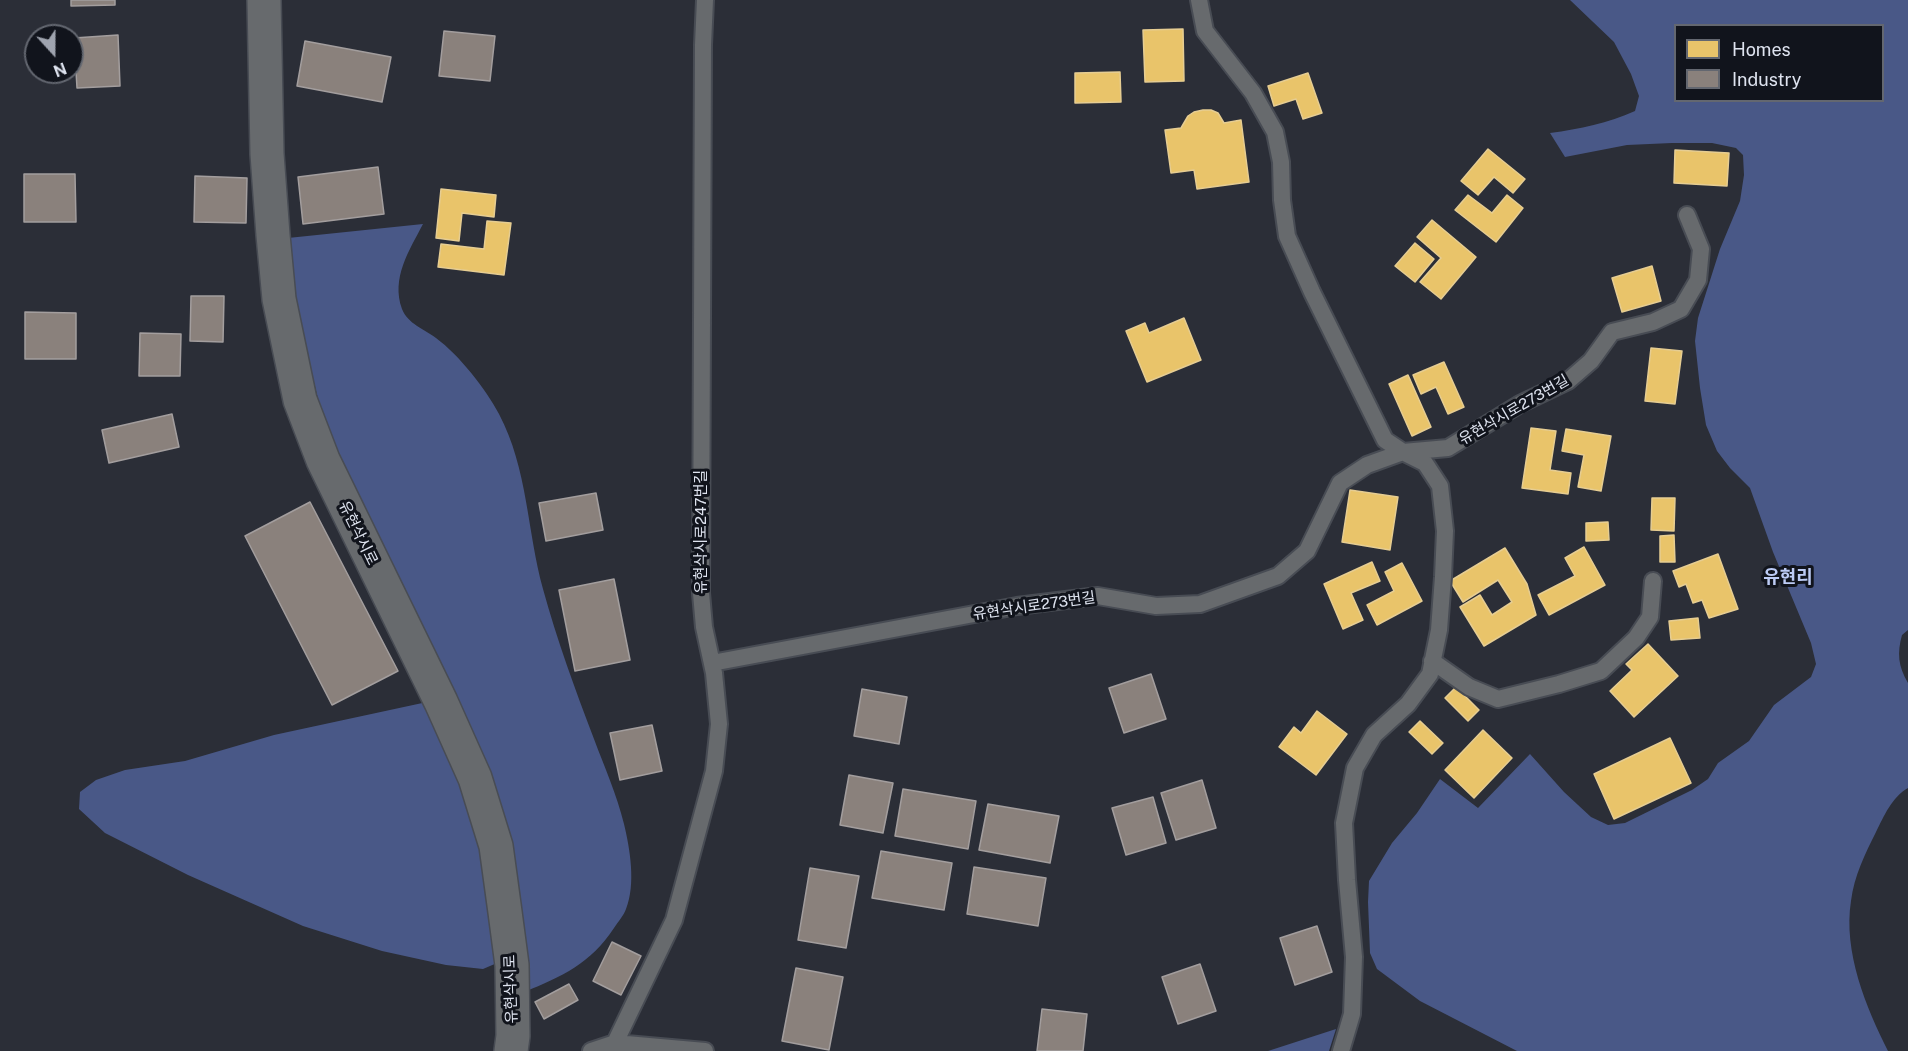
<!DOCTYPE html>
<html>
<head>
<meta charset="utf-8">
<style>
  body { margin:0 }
  #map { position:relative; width:1908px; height:1051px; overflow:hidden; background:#2b2e37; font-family:"Public Sans",sans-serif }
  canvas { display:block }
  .legend { position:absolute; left:1674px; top:24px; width:210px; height:78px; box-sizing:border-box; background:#11141c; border:2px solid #636770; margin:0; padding:8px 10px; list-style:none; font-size:18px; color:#dee3ef }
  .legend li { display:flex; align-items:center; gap:12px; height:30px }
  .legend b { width:30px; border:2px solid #636770 }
  .north { position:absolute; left:24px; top:24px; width:60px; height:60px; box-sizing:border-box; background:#11141c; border:2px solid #636770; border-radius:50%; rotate:159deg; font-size:16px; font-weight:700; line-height:24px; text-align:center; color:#dee3ef }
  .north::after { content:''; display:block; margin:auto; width:21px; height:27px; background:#9fa4af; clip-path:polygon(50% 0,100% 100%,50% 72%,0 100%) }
</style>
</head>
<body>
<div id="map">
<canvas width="1908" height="1051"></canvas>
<ul class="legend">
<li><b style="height:16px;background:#e9c46a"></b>Homes</li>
<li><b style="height:16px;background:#8a817c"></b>Industry</li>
</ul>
<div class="north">N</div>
</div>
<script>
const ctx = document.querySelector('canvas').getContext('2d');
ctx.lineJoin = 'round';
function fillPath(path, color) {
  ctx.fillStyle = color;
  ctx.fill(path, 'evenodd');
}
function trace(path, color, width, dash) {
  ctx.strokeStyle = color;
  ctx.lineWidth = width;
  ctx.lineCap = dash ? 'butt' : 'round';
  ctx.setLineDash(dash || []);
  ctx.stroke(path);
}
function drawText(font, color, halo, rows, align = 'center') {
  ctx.font = font + ' "Public Sans","Noto Sans KR",sans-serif';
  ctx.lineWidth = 6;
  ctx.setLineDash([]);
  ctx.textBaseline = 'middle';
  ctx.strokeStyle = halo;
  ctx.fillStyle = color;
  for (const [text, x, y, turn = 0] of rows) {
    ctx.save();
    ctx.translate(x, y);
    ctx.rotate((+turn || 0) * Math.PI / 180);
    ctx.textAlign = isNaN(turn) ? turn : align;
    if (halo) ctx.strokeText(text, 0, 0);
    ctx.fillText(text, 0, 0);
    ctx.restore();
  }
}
fillPath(new Path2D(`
  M1570 0H1908V630L1902 635C1897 653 1898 666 1908 683V788C1892 797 1884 816 1876 832 1865 854 1854 876 1851 901 1843 952 1866 1007 1888 1051H1517L1420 1001 1377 969 1370 953 1368 902 1369 881 1392 843 1417 813 1440 779 1478 808 1530 754 1564 792 1591 817 1608 825 1625 823 1692 790 1708 779 1718 763 1749 741 1774 705 1811 677 1816 664 1811 643 1773 552 1750 488 1730 468 1717 451 1706 425 1700 388 1695 341 1698 318 1720 249 1740 201 1744 175 1743 155 1736 148 1712 143H1672L1627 145 1565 157 1550 133C1580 129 1608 123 1635 111L1639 96 1631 74 1614 42ZM1676 26H1882V100H1676Z
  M423 224C409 251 391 278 402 309 408 324 424 329 436 338 459 355 486 389 499 414 528 469 527 531 543 589 557 640 575 689 594 739 604 766 617 795 624 824 630 849 636 884 626 909 624 915 618 922 614 928 590 964 563 976 524 992L519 919 322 415 298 318 288 238Z
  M427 702 462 780 483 847 497 963 483 969 446 965 382 951 303 926 188 875 105 833 79 809 80 792 96 780 125 770 185 761 274 735Z
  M1336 1029 1329 1051H1268Z`), '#495887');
const homes = new Path2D(`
  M1183 29 1184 81 1145 82 1143 30Z
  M1120 72 1121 102 1075 103V73Z
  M1308 73 1322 113 1303 119 1296 99 1274 106 1268 86Z
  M1203 110H1211L1218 113 1224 123 1241 120 1249 182 1197 189 1194 170 1171 173 1165 130 1181 128 1188 116 1194 112Z
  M1488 149 1525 179 1513 193 1494 177 1478 195 1461 181Z
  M1675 150 1729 153 1727 186 1674 183Z
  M441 189 496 195 494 217 462 213 459 241 436 238Z
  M1468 195 1492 213 1507 195 1523 208 1496 242 1455 210Z
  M1432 220 1476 257 1441 299 1420 282 1441 258 1417 237Z
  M487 221 511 223 504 275 438 267 441 244 484 249Z
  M1415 243 1434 259 1415 282 1395 266Z
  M1652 266 1661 301 1622 312 1612 278Z
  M1184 318 1201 360 1147 382 1126 331 1145 323 1149 333Z
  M1651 348 1682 351 1675 404 1645 401Z
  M1444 362 1464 407 1448 414 1436 387 1421 394 1413 375Z
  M1408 375 1431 427 1412 436 1389 384Z
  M1531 428 1556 431 1550 470 1571 473 1568 494 1522 488Z
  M1566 429 1611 436 1601 491 1578 487 1584 455 1562 451Z
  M1350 490 1398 497 1390 550 1342 542Z
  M1652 498H1675L1674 531 1651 530Z
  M1608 522 1609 540 1586 541V523Z
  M1674 535 1675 562H1660V536Z
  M1584 547 1605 585 1549 615 1538 595 1575 576 1565 558Z
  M1505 548 1527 584 1536 615 1484 646 1460 607 1480 595 1492 615 1512 602 1498 580 1463 602 1450 581Z
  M1718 554 1738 609 1709 618 1702 600 1693 603 1686 584 1679 587 1673 571Z
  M1372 562 1380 581 1351 593 1363 620 1343 629 1324 584Z
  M1402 563 1422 601 1377 625 1367 605 1394 591 1385 572Z
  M1698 618 1700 638 1671 640 1669 621Z
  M1648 644 1678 676 1634 717 1610 691 1632 670 1626 664Z
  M1456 687 1479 710 1468 721 1445 698Z
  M1317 711 1347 734 1316 775 1279 747 1294 727 1301 733Z
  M1420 721 1443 743 1432 754 1409 732Z
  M1483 730 1512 758 1474 798 1445 770Z
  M1670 738 1691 783 1614 819 1594 774Z`);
fillPath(homes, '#e9c46a');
trace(homes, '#e6cd92', 1.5);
const industry = new Path2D(`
  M71 0H115V5L71 6Z
  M444 31 495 36 490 81 439 76Z
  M118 35 120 86 77 88 74 38Z
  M305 41 391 57 382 102 297 86Z
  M378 167 384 214 303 224 298 177Z
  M24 174H75L76 222H24Z
  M195 176 247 178 246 223 194 222Z
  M191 296H224L223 342 190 341Z
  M25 312 76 313V359H25Z
  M140 333 181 334 180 376H139Z
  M172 414 179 447 109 463 102 430Z
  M596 493 603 530 546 541 539 503Z
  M310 502 398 671 332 705 245 536Z
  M614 579 630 660 575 671 559 590Z
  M1151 674 1166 719 1124 733 1109 688Z
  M862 689 907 697 899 744 854 736Z
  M652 725 662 771 620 780 610 733Z
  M849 775 893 783 883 833 840 825Z
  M1202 780 1216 828 1176 840 1161 793Z
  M903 789 976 801 968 849 895 836Z
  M1153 797 1166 843 1126 855 1112 808Z
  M988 804 1059 816 1050 863 979 850Z
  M881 851 952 863 944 910 872 898Z
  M974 867 1046 878 1038 926 967 914Z
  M810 868 859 876 846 948 798 940Z
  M1317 926 1332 972 1295 985 1280 938Z
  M612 942 641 956 621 995 593 981Z
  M1200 964 1216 1011 1178 1024 1162 977Z
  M796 968 843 977 829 1050 782 1041Z
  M569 984 578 1000 544 1019 535 1002Z
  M1042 1009 1087 1014 1083 1051H1037Z`);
fillPath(industry, '#8a817c');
trace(industry, '#a39e9e', 1.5);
const lane = new Path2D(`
  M1199 0 1205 31 1253 93 1275 132 1281 162 1282 200 1287 236 1312 292 1385 440 1403 452 1425 463 1440 486 1445 531 1443 577 1439 630 1430 674 1408 704 1374 735 1355 768 1344 823 1347 880 1354 957 1352 1014 1341 1051
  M1432 661 1469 687 1498 699 1559 684 1601 671 1636 638 1650 617 1653 581
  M712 663 1017 606 1098 596 1156 606 1200 604 1278 576 1307 551 1340 483 1367 465 1403 452 1448 448 1520 404 1568 381 1591 361 1612 332 1653 322 1681 309 1698 280 1701 249 1687 215
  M615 1043 674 920 714 771 719 724 714 673 704 627 701 593 703 45 705 0
  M591 1051 615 1043 705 1051`);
const street = new Path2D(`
  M264 0 267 154 273 235 279 299 300 400 323 460 441 702 475 778 496 846 505 912 512 965 513 1036 511 1051`);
trace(lane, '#484c54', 20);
trace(street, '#484c54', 36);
trace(lane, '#676a6d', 16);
trace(street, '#676a6d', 33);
drawText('15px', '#dee3ef', '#11141c', [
  ["유현삭시로273번길",1514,410,-30],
  ["유현삭시로247번길",701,532,-90],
  ["유현삭시로",358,533,64],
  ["유현삭시로273번길",1034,606,-8],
  ["유현삭시로",511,989,-92]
]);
drawText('bold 18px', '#bccbf4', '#11141c', [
  ["유현리",1788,577]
]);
</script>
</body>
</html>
